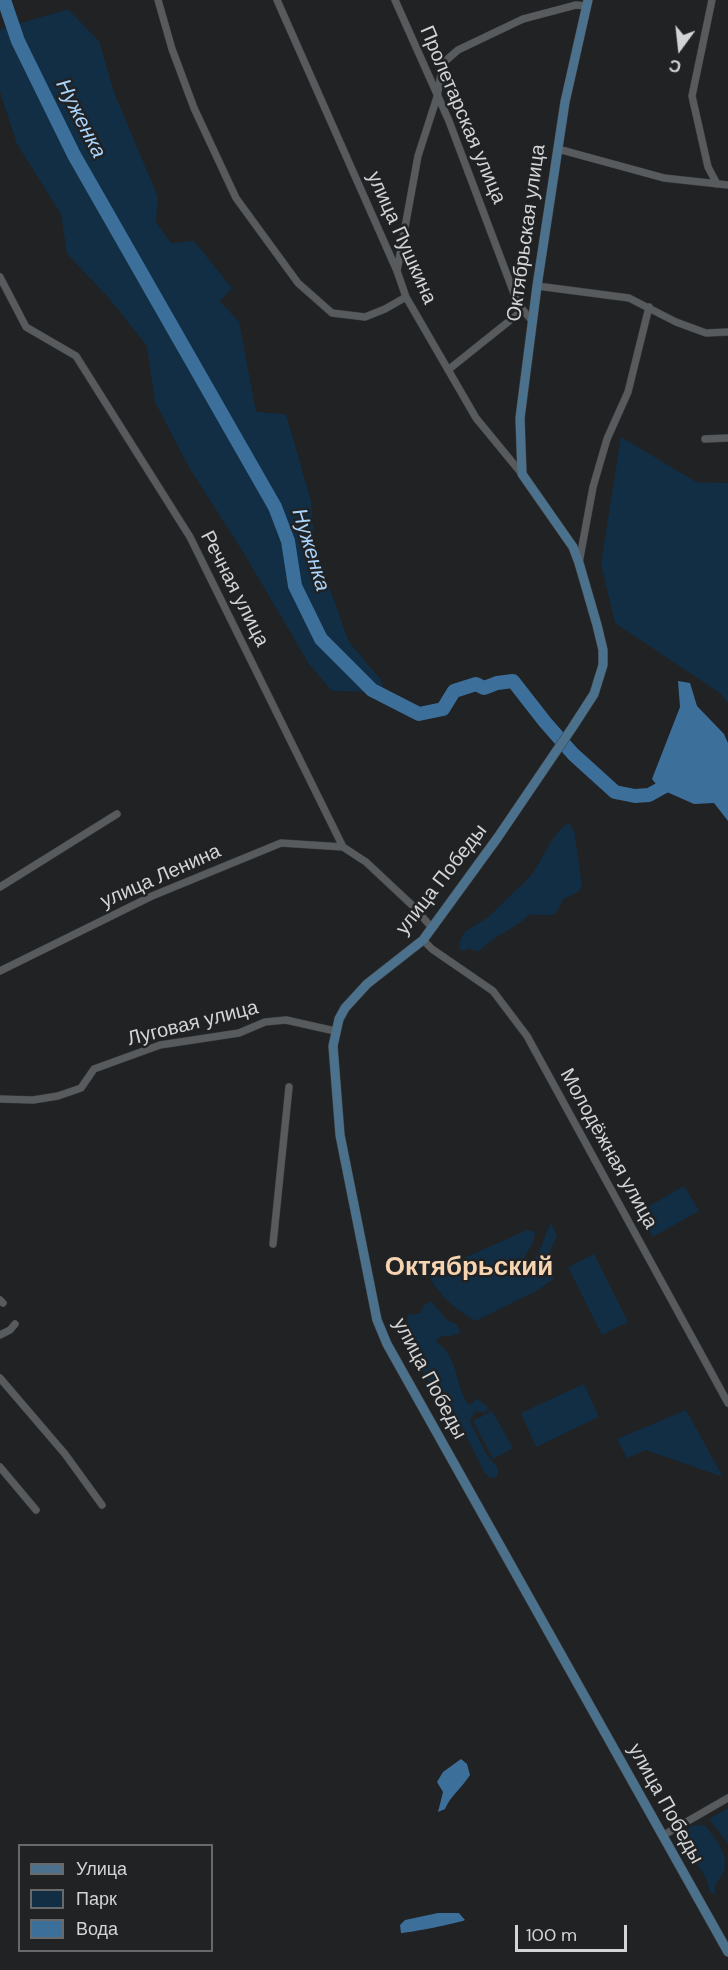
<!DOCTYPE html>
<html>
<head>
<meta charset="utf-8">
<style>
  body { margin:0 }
  #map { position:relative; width:728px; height:1970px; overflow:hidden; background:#202224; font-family:"DM Sans",sans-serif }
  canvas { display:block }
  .legend { position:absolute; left:18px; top:1844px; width:195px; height:108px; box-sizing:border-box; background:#202224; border:2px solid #68696b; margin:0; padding:8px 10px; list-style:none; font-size:18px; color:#d3d4d6 }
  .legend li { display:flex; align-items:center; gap:12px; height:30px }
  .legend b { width:30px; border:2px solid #68696b }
  .north { position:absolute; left:650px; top:18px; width:60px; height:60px; -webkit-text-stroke:4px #202224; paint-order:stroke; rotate:195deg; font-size:16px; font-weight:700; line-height:24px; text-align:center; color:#d3d4d6 }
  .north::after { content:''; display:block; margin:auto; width:21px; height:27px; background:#d3d4d6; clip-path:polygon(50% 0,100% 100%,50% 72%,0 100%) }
  .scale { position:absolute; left:515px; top:1925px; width:112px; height:27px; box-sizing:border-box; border:3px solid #d3d4d6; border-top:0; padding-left:8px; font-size:18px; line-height:21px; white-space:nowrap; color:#d3d4d6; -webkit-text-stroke:4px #202224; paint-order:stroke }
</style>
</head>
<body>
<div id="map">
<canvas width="728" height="1970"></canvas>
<ul class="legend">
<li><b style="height:8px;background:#4c718d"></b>Улица</li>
<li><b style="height:16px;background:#122e45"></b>Парк</li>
<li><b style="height:16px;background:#3d6f9b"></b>Вода</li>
</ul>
<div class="north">С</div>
<div class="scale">100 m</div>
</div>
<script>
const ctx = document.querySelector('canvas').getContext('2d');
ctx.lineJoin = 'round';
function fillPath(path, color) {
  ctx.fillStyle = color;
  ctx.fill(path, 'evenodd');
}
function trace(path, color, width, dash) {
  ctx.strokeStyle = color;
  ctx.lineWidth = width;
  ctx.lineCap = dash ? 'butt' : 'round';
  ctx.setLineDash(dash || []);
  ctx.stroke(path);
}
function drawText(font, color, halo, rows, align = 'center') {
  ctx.font = font + ' "DM Sans",sans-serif';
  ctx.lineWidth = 5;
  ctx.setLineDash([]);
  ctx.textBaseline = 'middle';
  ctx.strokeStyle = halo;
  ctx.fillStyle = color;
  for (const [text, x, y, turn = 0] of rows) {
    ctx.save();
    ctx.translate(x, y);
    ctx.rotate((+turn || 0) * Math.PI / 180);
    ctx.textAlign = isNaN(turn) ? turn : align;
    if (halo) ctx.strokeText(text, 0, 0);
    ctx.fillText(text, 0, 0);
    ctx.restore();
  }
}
fillPath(new Path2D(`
  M68 9 99 41 114 92 158 197 156 222 171 243 194 241 232 288 220 301 239 322 256 412 286 414 311 501 315 547 349 642 381 680 384 692 332 691 309 664 245 555 190 469 155 402 147 346 108 297 67 254 61 214 17 144 0 92V31L1 29Z
  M621 437 696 482 728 483V703L720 693 615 623 601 563Z
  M569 823 574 830 582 886 578 892 563 899C555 923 548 913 529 915 516 927 502 933 488 943 484 946 483 949 477 951L469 948 463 951 459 949C459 944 461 936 465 932 472 926 482 922 488 917 500 907 510 894 522 885 542 868 549 833 569 823Z
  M684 1186 699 1211 653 1237 639 1212Z
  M551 1223 557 1236 550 1252 554 1279 536 1291 475 1321C455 1309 438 1295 428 1274L527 1230 535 1232 533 1243 522 1261 525 1265C543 1257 542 1238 551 1223Z
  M594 1254 628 1322 602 1335 568 1267Z
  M431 1301 447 1320 456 1324 461 1332 451 1336H441L436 1341C461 1359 453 1384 469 1405L477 1399 489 1408 484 1413 475 1411 470 1421 485 1452 498 1468 497 1477 490 1478 484 1472 446 1395 431 1386 410 1348 407 1315 420 1313 424 1305Z
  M584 1384 599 1417 536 1447 521 1413Z
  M686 1410 723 1477 646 1450 627 1458 617 1439Z
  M492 1411 513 1448 493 1459 473 1421Z
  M728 1808V1844L709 1819Z
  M699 1825 706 1826C714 1838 728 1853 725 1868 722 1880 715 1878 715 1894L710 1892C708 1887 708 1882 706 1878 696 1858 674 1850 691 1826Z`), '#122e45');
fillPath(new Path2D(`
  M678 681 690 683 697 706 724 734 728 743V821L714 803 694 804 660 789 652 779 680 707Z
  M461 1759 467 1764 470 1775C462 1788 451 1795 445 1809L438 1812 443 1792 437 1782 443 1772Z
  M438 1913H459L465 1920C459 1923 408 1933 401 1933L400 1925 405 1920Z`), '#3d6f9b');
trace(new Path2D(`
  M4 0 18 41 74 155 275 507 288 541 295 586 321 639 372 690 419 714 443 709 454 691 476 684 484 688 497 683 513 681 545 722 573 754 615 792 635 796 649 795 676 780`), '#3d6f9b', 14);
const street = new Path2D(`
  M158 0 172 49 194 108 236 198 298 283 332 313 365 317 385 309 406 297
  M277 0 397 271 406 297 476 418 522 474
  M395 0 449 121 518 304 533 322
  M712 0 692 96 708 167 717 184
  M558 149 664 178 728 185
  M397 271 418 156 437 97 443 63 458 50 523 19 576 5 587 6
  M0 277 26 327 76 356 190 537 343 847
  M537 286 629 298 676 322 706 333 728 332
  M448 370 523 310
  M705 439 728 438
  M579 563 593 487 607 439 628 392 649 307
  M0 887 117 814
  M423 940 432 949 493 991 527 1036 728 1403
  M0 971 152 896 281 843 343 847 366 862 414 907 432 928
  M0 1099 33 1100 58 1096 81 1088 94 1069 160 1045 239 1033 265 1022 286 1020 335 1031
  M273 1244 289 1087
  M0 1300 3 1303
  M0 1335 10 1330 15 1324
  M0 1378 65 1454 102 1505
  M0 1467 36 1510
  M662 1836 728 1798`);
const secondary = new Path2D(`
  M588 0 565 102 537 286 520 418 522 474 573 547 579 563 597 625 603 650V665L594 694 572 728 498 837 423 940 367 984 345 1008 339 1019 333 1046 340 1135 377 1320 387 1344 728 1952`);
trace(street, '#3e3f41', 8);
trace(secondary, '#3e3f41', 10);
trace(street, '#585b5d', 7);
trace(secondary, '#4c718d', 9);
drawText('20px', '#d3d4d6', '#202224', [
  ["Пролетарская улица",462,115,67],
  ["Октябрьская улица",527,233,-82],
  ["улица Пушкина",401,238,66],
  ["Речная улица",234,589,63],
  ["улица Ленина",161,877,-24],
  ["улица Победы",442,880,-52],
  ["Луговая улица",193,1024,-14],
  ["Молодёжная улица",608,1149,61],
  ["улица Победы",429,1379,62],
  ["улица Победы",665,1804,61]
]);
drawText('italic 21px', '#aad4fc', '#202224', [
  ["Нуженка",80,119,63],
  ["Нуженка",310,550,73]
]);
drawText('bold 26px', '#f6d4b1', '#202224', [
  ["Октябрьский",469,1268]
]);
</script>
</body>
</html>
